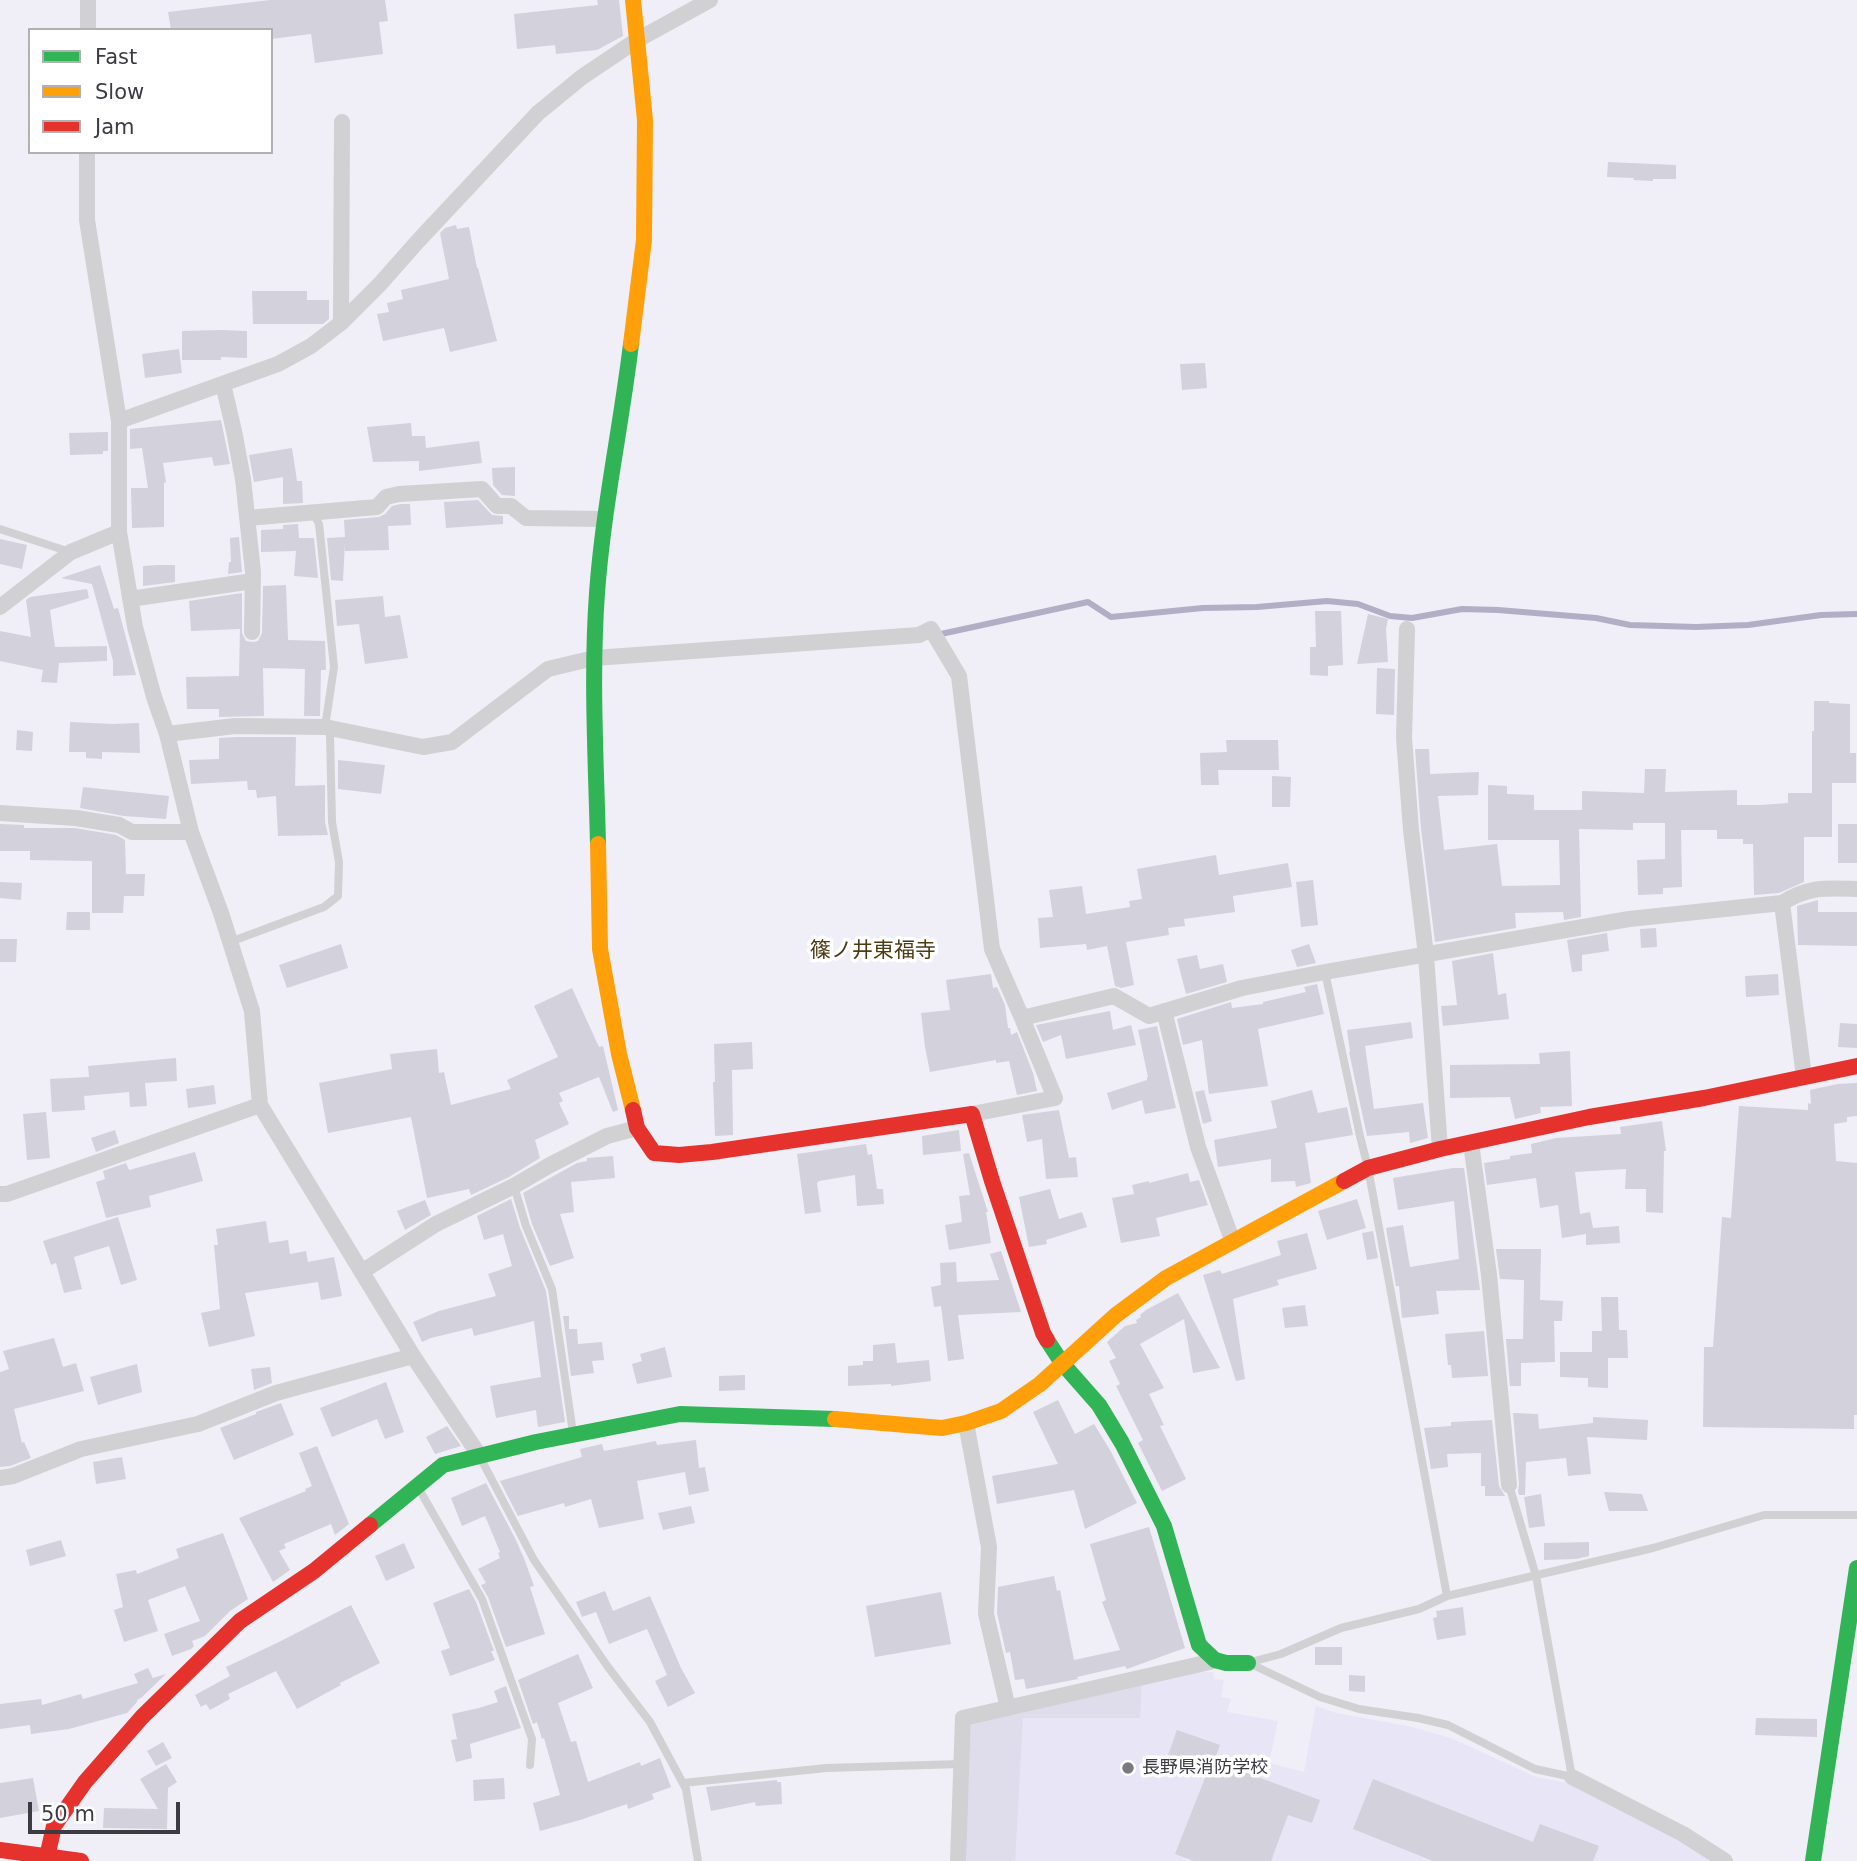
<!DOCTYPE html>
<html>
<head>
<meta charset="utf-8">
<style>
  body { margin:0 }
  #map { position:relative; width:1857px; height:1861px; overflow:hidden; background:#f0eef7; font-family:"DejaVu Sans",sans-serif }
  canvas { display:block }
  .legend { position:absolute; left:28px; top:28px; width:245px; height:126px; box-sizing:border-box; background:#fff; border:2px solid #b1b1b3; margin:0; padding:9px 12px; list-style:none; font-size:21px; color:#3c3b42 }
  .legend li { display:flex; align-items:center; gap:14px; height:35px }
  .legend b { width:35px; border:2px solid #b1b1b3 }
  .scale { position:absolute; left:28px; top:1802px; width:152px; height:32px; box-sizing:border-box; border:4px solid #3c3b42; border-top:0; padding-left:9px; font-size:21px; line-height:24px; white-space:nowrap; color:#3c3b42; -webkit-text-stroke:5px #fff; paint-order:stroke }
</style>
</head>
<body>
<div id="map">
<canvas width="1857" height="1861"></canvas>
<ul class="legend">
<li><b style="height:9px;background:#30b455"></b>Fast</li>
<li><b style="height:9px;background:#ff9f0a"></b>Slow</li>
<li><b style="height:9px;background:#e5322d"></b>Jam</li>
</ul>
<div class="scale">50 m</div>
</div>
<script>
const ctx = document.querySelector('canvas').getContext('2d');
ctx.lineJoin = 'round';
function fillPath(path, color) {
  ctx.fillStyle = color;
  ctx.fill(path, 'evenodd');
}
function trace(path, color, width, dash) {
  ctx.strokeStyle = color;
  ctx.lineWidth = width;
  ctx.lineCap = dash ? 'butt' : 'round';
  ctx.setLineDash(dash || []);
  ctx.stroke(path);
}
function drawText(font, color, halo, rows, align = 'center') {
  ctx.font = font + ' "DejaVu Sans","Noto Sans JP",sans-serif';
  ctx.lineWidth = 7;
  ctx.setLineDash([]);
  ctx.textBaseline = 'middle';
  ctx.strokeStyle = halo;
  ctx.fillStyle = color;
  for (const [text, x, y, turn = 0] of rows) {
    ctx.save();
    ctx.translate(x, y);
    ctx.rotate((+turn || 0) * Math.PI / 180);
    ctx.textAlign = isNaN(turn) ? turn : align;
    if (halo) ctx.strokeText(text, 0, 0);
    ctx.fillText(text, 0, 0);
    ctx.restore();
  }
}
fillPath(new Path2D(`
  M1199 1672H1213L1214 1679 1224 1680 1221 1697 1231 1699 1227 1712 1278 1721 1269 1763 1304 1772 1316 1706 1336 1713 1408 1726 1451 1738 1536 1777 1573 1784 1679 1840 1710 1861H965L971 1722Z`), '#e8e5f6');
fillPath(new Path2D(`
  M1142 1681 1140 1718H1023L1015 1861H965L971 1722Z`), '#dfdcec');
trace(new Path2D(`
  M941 634 1088 602 1111 617 1203 608 1257 607 1327 601 1358 604 1390 616 1412 618 1462 609 1498 610 1596 618 1630 625 1696 627 1748 625 1821 615 1857 614`), '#b2aec6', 6);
fillPath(new Path2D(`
  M270 0H385L388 21 379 22 383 54 315 63 311 34 271 39V30H171L168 12Z
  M597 0H619L623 36 597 50 556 54 555 45 517 49 514 14 598 5Z
  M1608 162 1676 165V179H1653V181L1633 180 1634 178 1607 177Z
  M456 225 457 229 469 227 477 268H478L497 341 450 352 444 328 383 341 377 314 389 312 387 303 403 299 401 290 449 279 440 233 445 228Z
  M252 291H307V300H329V319L323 324H253Z
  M221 330 247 331V358L221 357V360H182V331Z
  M179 349 182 373 145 378 142 354Z
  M1205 363 1207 388 1182 390 1180 364Z
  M221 420 230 464 214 466 212 457 163 463 166 482 164 483V527L132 528 131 488H148L142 448 130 449V429Z
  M411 423 412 436H425L426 448 479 441 482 463 419 471V461L373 462 367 427Z
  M108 432V451H103V454L70 455 69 433Z
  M292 448 297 481H302L303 503 283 504V477L254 482 249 455Z
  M515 467V496L502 495 493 485 492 468Z
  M478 500 492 515 503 516V524L446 528 444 502Z
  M401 504H410L411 525 388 526 389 550 345 551V542L343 581 331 580 327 538 345 537 344 520 379 517 385 514 392 506Z
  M298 524 299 538H314L318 578 294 576 296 551 261 552V530L283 529V525Z
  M239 537 242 572 228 574 229 562H231L230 538Z
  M0 539 27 545 22 569 0 564Z
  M100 565 114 609 118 608 136 675 113 676V661L92 584 61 578Z
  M158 565H175V582L143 586V566Z
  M286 585 288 640 325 641 326 670H321L320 716H304L305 669 263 668 264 716 219 717V709H187L186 677 239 676 240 629 191 631 189 601 242 593V633L246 641 253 642 258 641 262 633 263 586Z
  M87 589 89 598 50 610 55 647 107 646V661L59 663 57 683 41 682 43 670 0 661V631L31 637 26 600 30 597Z
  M383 596 385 617 400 615 408 658 365 664 359 624 337 626 335 600Z
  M1315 611H1341L1343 665 1328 666V676L1310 675V647H1316Z
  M1368 614 1388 619 1386 629 1388 662 1357 664Z
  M1377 668 1395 669 1394 715 1376 714Z
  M1814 701H1829V703L1850 704V753H1856V783H1832V837H1804V882L1779 893 1754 895 1753 844H1743V839H1717V830H1681L1682 887 1663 888V894L1638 895 1637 860 1665 859V823H1633V830L1579 829 1581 917 1564 920 1563 912 1515 913 1516 928 1435 942 1421 829 1415 749H1429L1430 774 1479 772 1478 795 1438 796 1444 850 1497 844 1502 886 1560 885 1559 840H1488V785L1507 786V794L1534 795V810H1582V791L1644 793 1645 769H1666L1665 792 1737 790V805H1761L1788 803V793H1812V731H1814Z
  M70 722 113 724 139 723 140 753 102 752V759L86 758V752H69Z
  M17 730 33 732 32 751 16 750Z
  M236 737H296L295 786 325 785V822L328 835 278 836 276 796 257 798 256 790H248L247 781 191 784 189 760 219 759V738Z
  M1226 740H1278L1279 770H1218L1219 785H1201L1200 753 1227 752Z
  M338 760 385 765 381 794 338 789Z
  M1272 776 1291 777 1290 807H1272Z
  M83 787 169 796 166 819 124 816 80 808Z
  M0 824 24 825V828H75L116 835 125 840 126 874H145L144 896H124L123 913H92V861L30 860V851H0Z
  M1838 824H1857V863H1838Z
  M1216 855 1219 875 1288 863 1292 887 1233 896 1235 912 1184 919 1185 926 1168 928 1169 935 1126 942 1134 985 1121 988 1115 986 1107 946 1087 950 1086 944 1040 948 1038 918 1053 917 1049 890 1082 886 1086 914 1130 907 1129 901 1142 899 1137 869Z
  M1313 880 1318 925 1301 927 1296 882Z
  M0 882 22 883 21 900 0 898Z
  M1818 900V912H1857V946L1798 945 1797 906Z
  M67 912H90V930H66Z
  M1656 928 1657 947 1641 948 1640 929Z
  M1607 933 1609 951 1582 955V971L1572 972 1567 940Z
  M0 939H17L16 962H0Z
  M341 944 348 968 287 988 279 965Z
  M1309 944 1316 963 1297 967 1291 950Z
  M1493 953 1498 995 1506 993 1509 1019 1443 1026 1441 1006 1457 1005 1452 961Z
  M1197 955 1200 969 1223 964 1227 982 1186 994 1177 959Z
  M991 974 993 988 997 987 1005 1005 1008 1028H1010L1011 1035 1017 1032 1033 1073 1037 1091 1017 1095 1009 1061 996 1063V1060L930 1072 925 1047 921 1013 950 1010 946 980Z
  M1778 974 1779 995 1746 997 1745 976Z
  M1317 984 1324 1014 1258 1029 1268 1086 1209 1094 1202 1040 1183 1045 1177 1019 1231 1002 1232 1008 1263 1004V1002L1306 992 1304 987Z
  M572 988 599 1047 603 1046 618 1110 613 1112 599 1077 559 1093 563 1101 559 1103 569 1124 535 1140 540 1158 509 1177 471 1195 469 1189 427 1198 411 1117 328 1133 319 1083 392 1069 390 1054 437 1049 439 1073 444 1072 451 1105 511 1089 507 1080 558 1057 534 1006Z
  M1110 1011 1113 1030 1131 1025 1136 1045 1066 1059 1061 1035 1043 1042 1036 1025Z
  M1411 1022 1413 1038 1365 1046 1374 1109 1423 1103 1428 1138 1410 1143 1409 1132 1367 1136 1349 1052H1350L1347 1030Z
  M1840 1023 1857 1024V1048L1838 1047Z
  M1157 1026 1176 1108 1145 1114 1142 1100 1112 1110 1107 1093 1147 1080V1077H1148L1138 1030Z
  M752 1042 753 1069 732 1070 733 1135 715 1136 713 1082H715L714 1044Z
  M1570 1051 1572 1106 1540 1107 1541 1113 1515 1119 1510 1097 1450 1098V1065L1540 1064 1539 1053Z
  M176 1058 177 1081 145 1083 147 1106 130 1107 129 1092 84 1096 85 1110 52 1112 50 1079 89 1077 88 1066Z
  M1857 1083V1116L1847 1117V1122L1834 1124 1836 1161 1857 1163V1415H1854V1429L1703 1427 1704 1347H1713L1722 1217 1731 1218 1739 1106 1808 1110V1103L1811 1104 1810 1090 1838 1084Z
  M214 1085 216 1104 188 1108 186 1089Z
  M1204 1090 1212 1121 1203 1124 1195 1092Z
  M1312 1090 1318 1113 1347 1107 1353 1135 1305 1143 1311 1183 1296 1187 1295 1181 1271 1182V1159L1218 1167 1214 1140 1277 1128 1271 1101Z
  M1059 1110 1069 1158 1076 1157 1078 1177 1046 1179 1042 1139 1027 1142 1022 1115Z
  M46 1112 50 1158 27 1160 23 1114Z
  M1662 1121 1666 1151H1664L1663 1213 1646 1212V1189H1625L1626 1169 1575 1172 1580 1214 1590 1212 1593 1228 1619 1226 1620 1243 1586 1245V1234L1562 1238 1558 1205 1540 1208 1536 1178 1487 1185 1484 1163 1510 1159V1156L1532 1153 1531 1144 1556 1138 1621 1134 1620 1127Z
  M115 1130 119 1143 96 1152 91 1138Z
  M959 1130 961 1151 923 1155 922 1136Z
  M866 1144 868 1155 872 1154 877 1189H883L884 1204 857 1206 855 1175 819 1181 817 1183 821 1212 805 1214 797 1154Z
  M195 1152 203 1181 149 1196 151 1207 106 1218 96 1182 105 1179 103 1171 126 1163 129 1170Z
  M969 1153 988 1212H986L991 1243 949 1250 945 1225 962 1222 959 1196 970 1195 963 1154Z
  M613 1156 615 1178 571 1182 574 1212 560 1214 574 1258 550 1266 532 1224 523 1193 577 1163 587 1161V1158Z
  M1453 1168H1464L1480 1290 1436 1291 1439 1314 1402 1318 1399 1286H1396L1386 1228 1403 1225 1410 1267 1459 1259 1454 1201 1398 1210 1393 1178Z
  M1188 1173 1190 1182 1199 1180 1208 1205 1156 1218 1160 1236 1121 1243 1112 1198 1134 1194 1132 1185 1149 1181V1183Z
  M1050 1189 1059 1219 1082 1212 1087 1227 1046 1240 1047 1244 1029 1247 1019 1197Z
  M511 1199 520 1228 546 1291 565 1422 538 1427 536 1410 496 1418 490 1386 541 1377 534 1321 474 1336 472 1328 431 1338 422 1342 413 1322 439 1311 496 1296 488 1274 512 1266 503 1234 484 1240 477 1216Z
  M1357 1199 1366 1228 1327 1240 1318 1211Z
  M425 1200 431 1215 405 1230 397 1211Z
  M118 1217 137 1280 121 1285 109 1246 74 1257 82 1289 64 1293 56 1263 51 1265 43 1241Z
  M266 1221 269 1243 288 1240 290 1254 306 1251 308 1262 334 1257 342 1296 321 1300 318 1282 245 1293 255 1336 209 1347 201 1313 220 1309 214 1245H218L216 1229Z
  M1373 1231 1378 1258 1367 1260 1362 1233Z
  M1307 1233 1317 1269 1277 1280 1279 1285 1233 1299 1245 1379 1236 1381 1203 1275 1220 1270 1222 1274 1281 1255 1277 1241Z
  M1496 1249H1541L1540 1300 1563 1301 1562 1321H1554L1555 1362 1521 1363V1386H1510L1506 1339H1523L1524 1280 1500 1279Z
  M1001 1251 1021 1312 958 1315 964 1359 948 1361 941 1306 934 1307 931 1287 941 1285 940 1263 956 1262 957 1282 999 1280 990 1254Z
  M1178 1293 1220 1368 1193 1373 1184 1319 1140 1344 1164 1388 1149 1394 1164 1425 1160 1426 1186 1479 1162 1491 1138 1443 1143 1440 1116 1386 1120 1384 1109 1361 1116 1358 1107 1342 1125 1326 1137 1323 1136 1320 1141 1317 1140 1315 1146 1310Z
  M1601 1297H1618L1619 1330H1627L1628 1358H1608V1388L1588 1387V1378L1560 1377V1352H1592V1331H1602Z
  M1305 1305 1308 1326 1285 1328 1282 1308Z
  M563 1316H569V1329H577L578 1344 602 1342 604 1360 592 1361 594 1373 571 1376Z
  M1484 1331 1488 1376 1452 1378 1451 1365H1448L1445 1334Z
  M54 1338 63 1367 76 1363 84 1391 14 1409 22 1443 24 1442 31 1458 10 1466 0 1467V1372L9 1369 3 1351Z
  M895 1343 897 1363 929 1360 931 1381 891 1386V1384L848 1386V1366L863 1365V1361H873V1345Z
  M665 1347 672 1377 637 1384 632 1364 642 1361 640 1354Z
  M137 1364 142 1392 98 1405 90 1377Z
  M270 1367 272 1383 254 1390 251 1369Z
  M745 1375V1390L719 1391V1376Z
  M386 1382 404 1432 385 1439 377 1419 332 1437 320 1408Z
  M1058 1400 1075 1434 1094 1424 1110 1450 1137 1503 1085 1529 1074 1490 997 1504 992 1476 1058 1464 1033 1412Z
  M281 1403 294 1435 234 1460 220 1428 256 1414V1412Z
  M1513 1413 1538 1414 1539 1429 1593 1423V1417L1648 1420 1647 1440 1587 1437 1591 1474 1568 1476 1566 1458 1526 1462 1525 1495H1519L1518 1491 1519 1484Z
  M1492 1420 1499 1486 1505 1496H1485V1486H1481V1453L1447 1454 1448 1467 1431 1469 1424 1428 1451 1426V1422Z
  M447 1426 461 1446 435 1454 426 1437Z
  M696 1440 699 1468 705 1467 709 1491 689 1495 685 1472 637 1481 644 1519 599 1528 591 1499 565 1507 564 1503 518 1516 500 1481 582 1457 580 1449 602 1444 604 1451 656 1441 657 1445Z
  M317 1446 349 1524 335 1535 331 1524 284 1544 286 1548 279 1551 290 1570 273 1582 239 1518 306 1491 305 1489 312 1486 299 1453Z
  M122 1457 126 1479 96 1484 93 1462Z
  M486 1483 516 1540 525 1561 534 1586 530 1587 545 1634 506 1647 488 1597 481 1585 486 1583 478 1569 500 1558 498 1553 500 1552 485 1516 462 1526 451 1498Z
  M1604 1492 1642 1494 1648 1511H1609Z
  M1541 1494 1545 1526 1529 1528 1524 1497Z
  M691 1506 695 1523 663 1530 658 1513Z
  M1149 1527 1185 1648 1127 1669 1125 1666 1077 1677 1078 1679 1026 1689 1024 1679 1015 1680 1010 1652 1006 1653 997 1613 998 1587 1054 1576 1057 1591 1060 1590 1074 1660 1120 1650 1102 1602 1106 1600 1090 1544Z
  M223 1533 248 1599 230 1611 205 1636 192 1641 194 1646 191 1649 172 1656 164 1634 200 1621 185 1586 148 1600 158 1631 124 1642 114 1610 123 1607 116 1574 136 1570 137 1574 179 1558 176 1549Z
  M61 1540 66 1556 30 1566 26 1550Z
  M1589 1542V1556L1576 1559 1544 1560V1543Z
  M404 1543 415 1568 386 1581 375 1556Z
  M469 1589 476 1602 494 1651H491L495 1660 450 1676 441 1651 450 1648 433 1603Z
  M605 1591 613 1611 650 1596 681 1668 695 1693 668 1707 655 1681 667 1675 647 1629 609 1644 596 1612 582 1617 576 1602Z
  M941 1592 951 1644 875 1657 866 1606Z
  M351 1605 380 1663 340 1683 341 1685 297 1709 276 1671 228 1694 230 1699 210 1710 206 1704 201 1707 195 1695 230 1676 226 1667 279 1642Z
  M1463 1607 1466 1635 1437 1640 1433 1618 1437 1617 1436 1611Z
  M1315 1647H1342V1665H1315Z
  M578 1654 593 1688 558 1703 571 1742 576 1741 588 1782 640 1762 641 1766 660 1758 671 1787 652 1794 654 1799 628 1809 627 1804 580 1820 540 1831 533 1803 560 1795 544 1738 542 1739 537 1722 533 1724 518 1680Z
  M148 1668 153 1678 166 1674 141 1698 137 1700V1702L127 1713 69 1729 31 1734 30 1725 0 1729V1704L41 1699 42 1705 81 1694 83 1699 138 1683 134 1674Z
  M1349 1675 1365 1676V1692L1349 1691Z
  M506 1686 521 1728 470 1744 472 1758 456 1762 451 1740 457 1739 452 1714 479 1708 498 1702 494 1691Z
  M1756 1718 1817 1719V1737L1755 1735Z
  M1177 1730 1220 1745 1214 1761 1320 1800 1312 1823 1288 1815 1271 1861H1194L1175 1854 1207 1773 1167 1758Z
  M163 1742 172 1758 156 1766 147 1751Z
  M166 1764 177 1782 168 1788 167 1829 103 1828 104 1808 158 1809 140 1779Z
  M33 1778 39 1811 0 1818V1783Z
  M504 1778 505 1799 474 1801 473 1780Z
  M1373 1779 1533 1842 1540 1824 1599 1846 1593 1861H1433L1353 1829Z
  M777 1780V1782H781L782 1804 756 1806 755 1802 711 1811 706 1787Z`), '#d3d1dc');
trace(new Path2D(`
  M0 529 70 552
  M230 942 324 907 338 896 339 862 332 822 330 734 325 727 334 667 319 524 313 512
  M1325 972 1360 1136 1368 1168 1447 1596
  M514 1186 526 1226 552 1289 573 1433
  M481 1459 534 1560 608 1667 650 1722 686 1789 698 1861
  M419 1489 482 1599 532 1739 530 1765
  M1251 1662 1281 1654 1341 1628 1419 1609 1447 1596 1653 1548 1764 1515H1857
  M1251 1664 1320 1697 1359 1709 1418 1718 1448 1725 1535 1769 1572 1777 1536 1576 1509 1485
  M683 1783 826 1768 961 1764`), '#d1d0d3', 8);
trace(new Path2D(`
  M88 30V0
  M87 152V220L119 421V532L135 627 154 697 167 734 191 832 221 913 252 1011 260 1105 413 1356 479 1455
  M341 323 342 122
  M223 384 234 431 243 479 253 572 252 632
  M119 421 278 364 311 346 341 323 380 284 418 241 538 113 582 77 637 40 710 0
  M247 518 377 507 386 497 399 494 482 489 497 506H511L526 518 604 519
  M130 599 253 581
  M0 607 71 552 119 532
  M1407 629 1404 738 1411 830 1426 955 1440 1149
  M167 734 235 726 325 727 423 747 452 742 548 669 594 658 919 635 931 629 959 676 992 949 1022 1018
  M0 813 76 818 119 825 132 832H191
  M1782 903 1804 1077
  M1164 1011 1198 1147 1233 1242
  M972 1114 1055 1098 1022 1018 1114 996 1149 1016 1242 988 1325 972 1629 919 1782 903C1809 886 1826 888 1857 889
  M1471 1143 1489 1275 1509 1485
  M0 1194H7L260 1105
  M363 1271 436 1224 514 1186 550 1165 607 1136 637 1128
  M966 1423 989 1547 986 1614 1008 1708
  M0 1478 13 1476 81 1449 198 1424 276 1393 413 1356
  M1572 1777 1683 1834 1725 1861
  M958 1861 963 1718 1214 1661`), '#d1d0d3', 16);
trace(new Path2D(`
  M598 844C596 760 591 676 597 593 603 509 621 427 631 344
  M1047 1340 1062 1363 1099 1405 1122 1443 1164 1526 1199 1645 1215 1660 1226 1663H1248
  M370 1525 443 1465 536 1442 680 1414 835 1419
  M1813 1861 1857 1568`), '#30b455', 16);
trace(new Path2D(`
  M631 344 644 240 645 120 633 0
  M598 844 600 949 619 1054 633 1110
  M835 1419 942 1428 966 1423 1001 1411 1040 1384 1116 1315 1166 1278 1344 1181`), '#ff9f0a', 16);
trace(new Path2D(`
  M633 1110 637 1128 654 1153 679 1155 712 1152 972 1114 992 1181 1043 1333 1047 1340
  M1344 1181 1368 1168 1440 1149 1589 1117 1704 1098 1857 1066
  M0 1850 81 1861
  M47 1857 54 1826 85 1782 142 1717 240 1621 314 1571 370 1525`), '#e5322d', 16);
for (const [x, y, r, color] of [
  [1128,1768,7,"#7b7a81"]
]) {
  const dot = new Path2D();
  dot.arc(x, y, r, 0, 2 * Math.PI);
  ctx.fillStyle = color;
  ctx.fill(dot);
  trace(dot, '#fff', 2.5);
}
drawText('18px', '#3c3b42', '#fff', [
  ["長野県消防学校",1142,1768]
], 'left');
drawText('21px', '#4d3b14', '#fff', [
  ["篠ノ井東福寺",873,952]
]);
</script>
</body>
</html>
